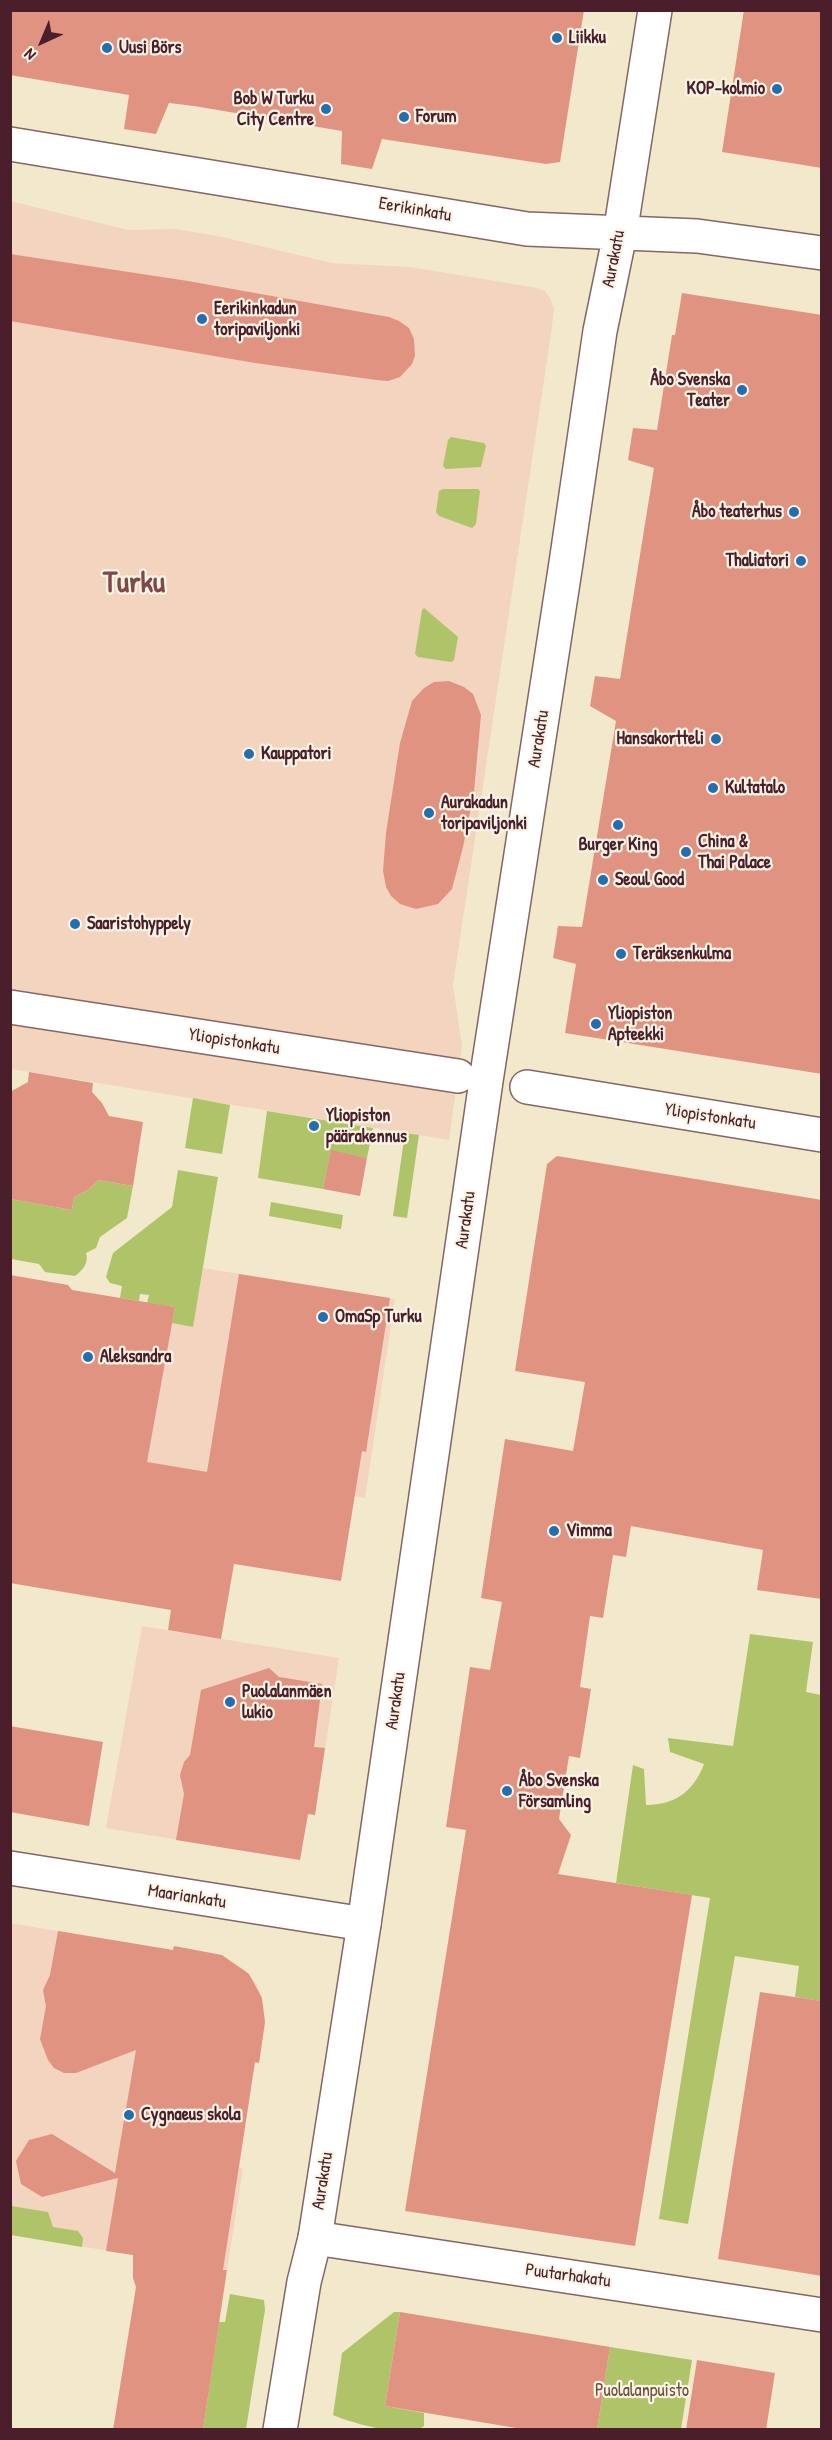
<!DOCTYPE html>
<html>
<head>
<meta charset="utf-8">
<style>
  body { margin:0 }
  #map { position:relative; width:832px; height:2440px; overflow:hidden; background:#f2e9cd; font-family:"Patrick Hand",sans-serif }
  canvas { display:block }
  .frame { position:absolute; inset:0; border:12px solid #4a1f2b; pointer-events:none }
  .north { position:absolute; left:12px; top:12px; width:60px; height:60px; -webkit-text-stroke:4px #fcf5e5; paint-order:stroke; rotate:224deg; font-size:16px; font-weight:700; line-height:24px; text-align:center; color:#4a1f2b }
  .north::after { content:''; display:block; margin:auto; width:21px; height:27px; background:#4a1f2b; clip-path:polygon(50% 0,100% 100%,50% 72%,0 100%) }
</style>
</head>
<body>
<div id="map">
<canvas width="832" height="2440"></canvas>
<div class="frame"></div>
<div class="north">N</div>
</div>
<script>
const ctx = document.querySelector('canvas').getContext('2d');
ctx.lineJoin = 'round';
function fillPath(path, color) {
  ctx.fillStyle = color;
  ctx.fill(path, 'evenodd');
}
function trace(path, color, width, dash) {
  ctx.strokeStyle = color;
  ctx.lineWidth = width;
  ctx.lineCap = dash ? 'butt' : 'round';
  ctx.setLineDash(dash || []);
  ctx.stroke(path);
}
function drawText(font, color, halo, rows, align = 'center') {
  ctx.font = font + ' "Patrick Hand",sans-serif';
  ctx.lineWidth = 4.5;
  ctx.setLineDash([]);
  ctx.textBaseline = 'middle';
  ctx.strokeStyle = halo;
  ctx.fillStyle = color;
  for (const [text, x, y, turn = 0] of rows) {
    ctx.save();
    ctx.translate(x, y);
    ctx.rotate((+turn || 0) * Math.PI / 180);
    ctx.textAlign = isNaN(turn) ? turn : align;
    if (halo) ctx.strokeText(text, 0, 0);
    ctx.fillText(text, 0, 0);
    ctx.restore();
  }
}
fillPath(new Path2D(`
  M10 201 128 230 176 229 218 236 332 263 410 267 532 287 545 291 551 300 554 309 551 334 453 985 462 1046 449 1140 11 1069Z
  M203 1268 395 1299 365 1498 354 1496 11 1514 10 1275 68 1285 72 1290 195 1311Z
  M142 1626 339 1658 315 1815 308 1814 300 1860 106 1828Z
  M10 1923 225 1959 244 1969 257 1985 262 1998 261 2022 265 2023 259 2063 255 2062 239 2167 243 2169 227 2270 11 2235Z`), '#f3d4bf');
fillPath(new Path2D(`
  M451 437 484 443 486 446 481 467 446 469 443 466 448 440Z
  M443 489H478L480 491 476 524 472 528 439 516 436 512 439 491Z
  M424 608 458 637 454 660 451 662 418 657 415 654 422 610Z
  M193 1098 230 1105 222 1154 185 1148Z
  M267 1111 373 1128 367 1158 331 1151 323 1189 258 1178Z
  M405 1133 419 1135 407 1218 393 1216Z
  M178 1170 218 1177 193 1327 172 1323 175 1307 147 1303 149 1295 140 1294 139 1301 120 1298 122 1286 110 1283 106 1277 113 1253 172 1207Z
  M98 1180 133 1186 127 1218 100 1237 96 1248 86 1253C89 1263 83 1270 75 1276L45 1272 39 1264 11 1259 10 1199 72 1210 74 1197 88 1190Z
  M271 1202 343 1215 341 1229 269 1216Z
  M750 1634 813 1642 806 1692 821 1695V2001L795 1997 799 1966 735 1956 688 2224 659 2219 710 1898 616 1883 633 1765 644 1769 646 1805C675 1805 694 1791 704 1764L670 1752 668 1738 733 1746Z
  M11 2206 48 2212 53 2227 78 2231 83 2238 82 2247 11 2235Z
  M230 2294 264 2300 265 2310 246 2429 203 2430 219 2322H225Z
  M394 2312H400L385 2406 424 2413V2426C408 2439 351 2423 333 2415L342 2353Z
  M610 2347 692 2360 681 2429 597 2430Z`), '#afc468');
fillPath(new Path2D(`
  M10 10H584L560 162 546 164 382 139 372 169 341 164 342 131 194 106 169 103 156 134 124 129 129 95 10 75Z
  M744 10H822V168L722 152Z
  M10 254 188 281 389 317 399 321 409 328 414 339 415 356 412 364 400 377 388 381 376 380 255 363 10 321Z
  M682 293 822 315V1074L565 1033 576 964 553 958 558 926 582 927 616 721 590 706 595 676 620 679 654 468 628 460 633 428 657 430 672 335H675Z
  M449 681 464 687 473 694 481 715 474 792 463 847 452 889 438 904 416 909 400 904 391 896 386 887 383 871 386 833 400 743 412 701 424 688 434 682Z
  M29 1072 93 1083 92 1092 102 1103 109 1116 143 1122 133 1186 98 1180 88 1190 74 1197 72 1210 10 1199V1092L28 1082Z
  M331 1150 367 1158 360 1196 323 1189Z
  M557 1156 822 1200V1599L757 1590 763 1550 631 1526 626 1557 613 1555 603 1618 590 1616 580 1687 591 1689 580 1758 569 1756 559 1819 571 1835 558 1874 692 1895 635 2246 405 2211 466 1830 446 1827 470 1667 490 1670 502 1602 481 1598 505 1439 573 1451 585 1382 515 1371 547 1164Z
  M239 1274 390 1298 366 1452 362 1451 341 1581 234 1564 221 1639 168 1630 171 1610 10 1583V1275L68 1285 72 1290 175 1307 147 1462 207 1472Z
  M269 1668 279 1677 322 1684 314 1747 325 1748 315 1815 308 1814 300 1860 176 1840 184 1794 180 1775 184 1762 190 1755 201 1690Z
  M10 1726 103 1742 89 1826 10 1812Z
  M58 1931 173 1950 174 1946 222 1955 249 1974 262 1998 265 2022 259 2063 255 2062 223 2270H227L203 2430H113L136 2287 133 2278V2255L106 2251 118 2178 42 2197 21 2184 16 2161 29 2140 52 2134 115 2173 136 2050 76 2073H64L54 2068 48 2060 40 2039 46 2006 43 1990 50 1975Z
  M760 1992 822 2001V2276L718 2259Z
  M400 2312 610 2347 597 2430H528L385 2406Z
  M697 2360 775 2373 766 2430H686Z`), '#e19381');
const street = new Path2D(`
  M10 144 527 229 697 236 822 253
  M10 1007 458 1076
  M527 1087 822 1135
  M364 1924 486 1081 566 563 600 331 620 234 655 10
  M280 2430 304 2282 315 2238`);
const secondary = new Path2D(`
  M10 1868 364 1924 315 2238 822 2315`);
trace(street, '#856664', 36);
trace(secondary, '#856664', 36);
trace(street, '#fff', 33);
trace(secondary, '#fff', 33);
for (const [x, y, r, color] of [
  [557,38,6,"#1f6fb2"],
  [107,48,6,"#1f6fb2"],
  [777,89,6,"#1f6fb2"],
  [326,109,6,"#1f6fb2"],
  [404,117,6,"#1f6fb2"],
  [202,319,6,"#1f6fb2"],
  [742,390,6,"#1f6fb2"],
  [794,512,6,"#1f6fb2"],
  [801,561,6,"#1f6fb2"],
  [716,739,6,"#1f6fb2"],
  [249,754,6,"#1f6fb2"],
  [713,788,6,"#1f6fb2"],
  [429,813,6,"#1f6fb2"],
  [618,825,6,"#1f6fb2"],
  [686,852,6,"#1f6fb2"],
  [603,880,6,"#1f6fb2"],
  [75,924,6,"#1f6fb2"],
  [621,954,6,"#1f6fb2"],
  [596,1024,6,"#1f6fb2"],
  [314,1126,6,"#1f6fb2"],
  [323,1317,6,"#1f6fb2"],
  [88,1357,6,"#1f6fb2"],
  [554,1531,6,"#1f6fb2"],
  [230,1702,6,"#1f6fb2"],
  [507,1791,6,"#1f6fb2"],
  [129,2115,6,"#1f6fb2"]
]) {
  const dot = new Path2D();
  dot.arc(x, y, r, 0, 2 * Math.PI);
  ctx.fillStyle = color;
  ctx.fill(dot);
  trace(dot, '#fcf5e5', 2);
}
drawText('bold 18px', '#4a1f2b', '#fcf5e5', [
  ["Liikku",569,38],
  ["Uusi Börs",119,48],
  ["KOP-kolmio",765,89,"right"],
  ["Bob W Turku",314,99,"right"],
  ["City Centre",314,120,"right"],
  ["Forum",416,117],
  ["Eerikinkadun",214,309],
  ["toripaviljonki",214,330],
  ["Åbo Svenska",730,380,"right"],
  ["Teater",730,401,"right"],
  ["Åbo teaterhus",782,512,"right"],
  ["Thaliatori",789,561,"right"],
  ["Hansakortteli",704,739,"right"],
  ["Kauppatori",261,754],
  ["Kultatalo",725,788],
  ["Aurakadun",441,803],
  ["toripaviljonki",441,824],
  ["China &",698,842],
  ["Thai Palace",698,863],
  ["Burger King",618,845,"center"],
  ["Seoul Good",615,880],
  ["Saaristohyppely",87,924],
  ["Teräksenkulma",633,954],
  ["Yliopiston",608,1014],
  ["Apteekki",608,1035],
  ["Yliopiston",326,1116],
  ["päärakennus",326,1137],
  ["OmaSp Turku",335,1317],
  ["Aleksandra",100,1357],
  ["Vimma",566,1531],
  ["Puolalanmäen",242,1692],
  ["lukio",242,1713],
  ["Åbo Svenska",519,1781],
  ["Församling",519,1802],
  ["Cygnaeus skola",141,2115]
], 'left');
drawText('18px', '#4a1f2b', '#fcf5e5', [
  ["Eerikinkatu",415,210,10],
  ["Aurakatu",614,259,-79],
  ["Aurakatu",539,739,-81],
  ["Yliopistonkatu",234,1042,9],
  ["Yliopistonkatu",710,1117,9],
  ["Aurakatu",466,1220,-82],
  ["Aurakatu",396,1701,-82],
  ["Maariankatu",187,1897,9],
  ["Aurakatu",323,2181,-81],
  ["Puutarhakatu",568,2276,8]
]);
drawText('18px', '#68513d', '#fcf5e5', [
  ["Puolalanpuisto",642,2391]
]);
drawText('bold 30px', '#7f4849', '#fcf5e5', [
  ["Turku",134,584]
]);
</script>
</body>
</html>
